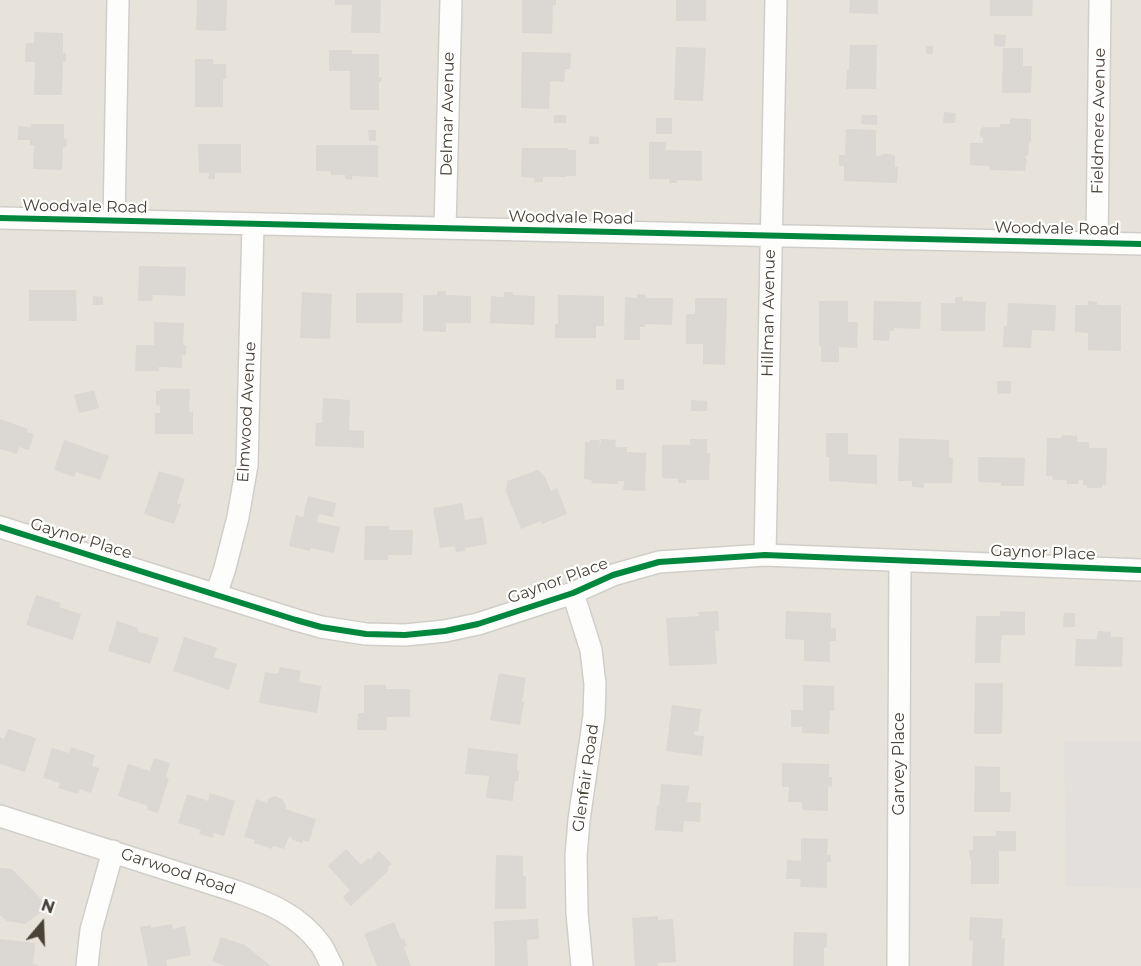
<!DOCTYPE html>
<html>
<head>
<meta charset="utf-8">
<style>
  body { margin:0 }
  #map { position:relative; width:1141px; height:966px; overflow:hidden; background:#f3f0ed; font-family:Montserrat,sans-serif }
  canvas { display:block }
  .north { position:absolute; left:12px; top:894px; width:60px; height:60px; -webkit-text-stroke:4px #fff; paint-order:stroke; rotate:19deg; font-size:16px; font-weight:700; line-height:24px; text-align:center; color:#4a4237 }
  .north::after { content:''; display:block; margin:auto; width:21px; height:27px; background:#4a4237; clip-path:polygon(50% 0,100% 100%,50% 72%,0 100%) }
</style>
</head>
<body>
<div id="map">
<canvas width="1141" height="966"></canvas>
<div class="north">N</div>
</div>
<script>
const ctx = document.querySelector('canvas').getContext('2d');
ctx.lineJoin = 'round';
function fillPath(path, color) {
  ctx.fillStyle = color;
  ctx.fill(path, 'evenodd');
}
function trace(path, color, width, dash) {
  ctx.strokeStyle = color;
  ctx.lineWidth = width;
  ctx.lineCap = dash ? 'butt' : 'round';
  ctx.setLineDash(dash || []);
  ctx.stroke(path);
}
function drawText(font, color, halo, rows, align = 'center') {
  ctx.font = font + ' Montserrat,sans-serif';
  ctx.lineWidth = 4.5;
  ctx.setLineDash([]);
  ctx.textBaseline = 'middle';
  ctx.strokeStyle = halo;
  ctx.fillStyle = color;
  for (const [text, x, y, turn = 0] of rows) {
    ctx.save();
    ctx.translate(x, y);
    ctx.rotate((+turn || 0) * Math.PI / 180);
    ctx.textAlign = isNaN(turn) ? turn : align;
    if (halo) ctx.strokeText(text, 0, 0);
    ctx.fillText(text, 0, 0);
    ctx.restore();
  }
}
fillPath(new Path2D(`
  M0 0H1141V966H0Z`), '#e7e2da');
fillPath(new Path2D(`
  M1064 741H1141V888L1066 886Z`), '#e2dfdc');
fillPath(new Path2D(`
  M197 0H227L226 31 196 30Z
  M335 0H381L380 33H351L352 5H335Z
  M522 0H556V5H553L552 34 522 33Z
  M676 0H706V21H676Z
  M850 0H878V14L849 13Z
  M990 0H1033L1032 16H990Z
  M34 32 63 33V53H66V62H63L62 95H34L35 62H25L26 43H34Z
  M994 34 1006 35 1005 47 994 46Z
  M850 45H877L876 89H846L847 70H849Z
  M926 46H933V54H926Z
  M676 47 706 48 703 101 674 100Z
  M1003 48H1023V66H1032L1031 93H1002Z
  M329 50H352V54H379V77H382L381 82H379V110H350V71H329Z
  M522 52 571 53 570 69H565L564 82 550 81 549 109 521 108Z
  M195 59H213V64H226V79H223V107H195Z
  M944 112 956 113 955 123H943Z
  M554 115H566V123H554Z
  M862 115H877V125L861 124Z
  M656 118H672V134H656Z
  M1010 118 1031 119V142H1029L1028 156H1025L1027 160 1025 171 990 170V166L970 165V143H983V138L980 136V130L983 127H1000V124H1010Z
  M31 124H64V139H67L66 147H63L62 170 33 169 34 145H30V140H18V126L31 127Z
  M846 129 876 130V156H880L883 154H891L895 156V167H898L897 183 844 181V166H839V155H845Z
  M368 130H376V141H369Z
  M590 136 599 137V144H589Z
  M649 142H666V150L702 151V181L677 180V183H669V179H649Z
  M198 144H241V173H215V179H208L209 173H199Z
  M316 145H378V177L352 176V180L345 179V175H331V171H316Z
  M522 148H568V150H576V176H566V177H543V182H534V178L521 177Z
  M139 266 186 267 185 296 153 295 152 301H138Z
  M29 290H76L77 321H29Z
  M437 291H446V295L471 296V323H446V332L423 331V295H437Z
  M302 292 332 294 330 339 300 338Z
  M504 292H513V295L535 296 534 325 490 323 491 296 504 297Z
  M356 293H403L402 323H356Z
  M637 294 646 295V298H673L672 325 645 324V327H640V340H624L625 297 637 298Z
  M558 295 604 296V326H596V338H555V324H558Z
  M93 296 103 297V305H93Z
  M955 297H963V301L986 302 985 331H941V303H955Z
  M695 298H727L725 365 703 364V344H686V314H695Z
  M819 301H848V322H858L857 348 839 347V362H821V346H819Z
  M874 301 921 302 920 329 894 328V331H890L889 341 873 340Z
  M1088 301 1097 302V305H1121V351L1088 350V333L1075 332V305H1088Z
  M1008 303 1056 305 1055 331 1032 330 1031 348 1003 347 1004 326H1007Z
  M154 322 184 323 183 345H186V355H182V368L159 367V371H135L136 345H154Z
  M616 379H624V390H616Z
  M997 381H1011V393L998 394Z
  M160 389H190L189 412H193V434H155V413H160V405L156 406V391H160Z
  M94 390 99 408 79 413 74 395Z
  M323 398 350 400 349 430 364 431V448L315 446 316 423H322Z
  M691 400 707 401V411H691Z
  M0 419 28 429 27 432 34 434 29 450 19 447 17 454 0 449Z
  M826 433H848V454L877 455V484L829 481V457H826Z
  M1062 435 1077 436V442H1089V448H1107L1106 485H1102V488H1087V485H1083V480H1079L1078 484H1067V480H1053L1052 476H1046L1047 438H1061Z
  M899 438 949 440V457L953 458 952 483H924V488L912 487V481H898Z
  M601 439 616 440 615 447H627V452L646 453 645 491 623 490 624 481H618V484L591 483 592 480 584 479 585 442H590V440H600L599 444 601 443Z
  M690 439H707V453H710L709 480H686V483H678V479L662 478V445H690Z
  M64 440 109 456 100 480 76 472 74 477 54 470Z
  M978 457 1025 458 1024 486H1001V483L978 482Z
  M538 470 545 477 551 491 557 488 567 514 542 524 541 521 521 529 506 492 507 481Z
  M159 471 185 479 177 503 181 504 174 524 144 514Z
  M308 496 336 503 333 517 319 514 317 522 340 527 334 553 311 548 310 551 289 546 296 515 303 517Z
  M462 503 465 520 483 517 487 544 465 548V551L456 552 455 546 440 548 433 508Z
  M365 526H389V530H413L412 555H388V560H364Z
  M36 595 61 603 59 607 81 614 73 640 26 625Z
  M718 611 719 631H715L717 664 669 666 666 618 699 616 698 612Z
  M786 611 831 613V628H836V641H830V662L804 661V640L785 639Z
  M1000 611 1025 612V635H1002V641L1001 640 1000 663H975L976 616H1000Z
  M1064 613H1075V627H1063Z
  M117 621 138 628 137 631 159 638 150 664 108 651Z
  M1098 631 1111 632V637H1123L1122 667 1075 666 1076 639H1097Z
  M184 637 217 648 214 657 237 664 229 690 173 671Z
  M280 667 301 671 299 682 321 686 317 713 259 703 265 672 278 674Z
  M499 673 526 678 522 702H524L520 725 490 720Z
  M975 683H1003L1002 734H974Z
  M364 685H386V689H410V717H387L386 730H357L358 713H364Z
  M803 685 834 686V711H830L829 734 802 733V727H791V710H803Z
  M672 705 701 709 698 732 695 731 694 735 704 736 702 756 666 751Z
  M8 729 36 738 25 772 0 764V737L4 739Z
  M71 747 95 755 92 766 99 768 91 793 80 789 78 794 58 788 60 783 43 778 52 748 69 753Z
  M468 748 518 754 517 770 519 771 518 781H515L513 801 486 798 489 776 465 774Z
  M154 758 170 763 166 777 169 778 158 813 147 810 148 806 118 796 128 764 150 771Z
  M782 763 829 764V777H832V787L828 786V811L802 810V802H788L789 787H782Z
  M975 766 1000 767V792H1011L1010 812H974Z
  M661 784 689 786 687 802 701 803 700 822 684 821 683 832 655 830 657 806H659Z
  M210 793 235 801 224 836 214 833 213 838 199 834 201 830 178 823 187 794 208 801Z
  M275 796 283 800 286 806 285 809 316 819 309 842 303 840 302 843 291 839 292 837 289 836 284 849 273 846 272 849 254 843 255 840 244 837 256 799 267 803 268 799Z
  M996 831H1016V851H999V884H971V859H970L969 850H973V836H996Z
  M801 838 828 839 827 855H831V862H827V888L800 887 801 879H786L787 860 801 861Z
  M346 849 361 865 368 858 370 860 379 851 392 864 387 868 389 870 351 906 343 897 350 890 328 866Z
  M496 855 523 856V876H526V909H495Z
  M0 868 12 869 42 900 41 912 25 924 7 921 0 915Z
  M658 916V920L673 919 676 962 658 963V966H635L632 918Z
  M970 917 1003 919 1002 938H1005L1004 966H972L973 941 969 940Z
  M538 919 539 939 527 940 528 966H495L494 921Z
  M394 922 401 939 404 938 407 946 404 947 411 966H377L364 934Z
  M172 924 173 929 185 926 191 955 166 960 167 966H148L140 927 151 925V928Z
  M794 932 827 933V947L824 948V966H793Z
  M221 937 245 945 271 966H225L212 961Z
  M0 939 35 943 33 964 38 965V966H0Z`), '#dbd7d3');
const minor = new Path2D(`
  M0 218 1141 244
  M114 221 118 0
  M445 228 451 0
  M1097 243 1100 0
  M0 527 296 620 321 627 366 634 405 635 445 631 478 624 573 593 613 575 659 562 765 555 1141 570
  M765 555 776 0
  M573 593 591 650 595 684 594 716 579 820 576 856 577 913 582 966
  M216 595 225 568 238 517 247 465 253 224
  M0 816 235 891C269 903 299 915 321 945 325 951 328 959 332 966
  M87 966 91 930 113 851
  M898 966 900 561`);
trace(minor, '#d1ceca', 24);
trace(minor, '#fdfdfc', 21);
trace(new Path2D(`
  M0 218 1141 244
  M0 527 296 620 321 627 366 634 405 635 445 631 478 624 573 593 613 575 659 562 765 555 1141 570`), '#00873e', 6);
drawText('16px', '#4a4237', '#fff', [
  ["Delmar Avenue",448,114,-89],
  ["Fieldmere Avenue",1099,121,-89],
  ["Woodvale Road",85,207,1],
  ["Woodvale Road",571,218,1],
  ["Woodvale Road",1057,229,1],
  ["Hillman Avenue",769,313,-89],
  ["Elmwood Avenue",247,412,-87],
  ["Gaynor Place",81,539,17],
  ["Gaynor Place",1043,553,2],
  ["Gaynor Place",558,581,-20],
  ["Garvey Place",899,764,-90],
  ["Glenfair Road",586,778,-82],
  ["Garwood Road",178,872,18]
]);
</script>
</body>
</html>
